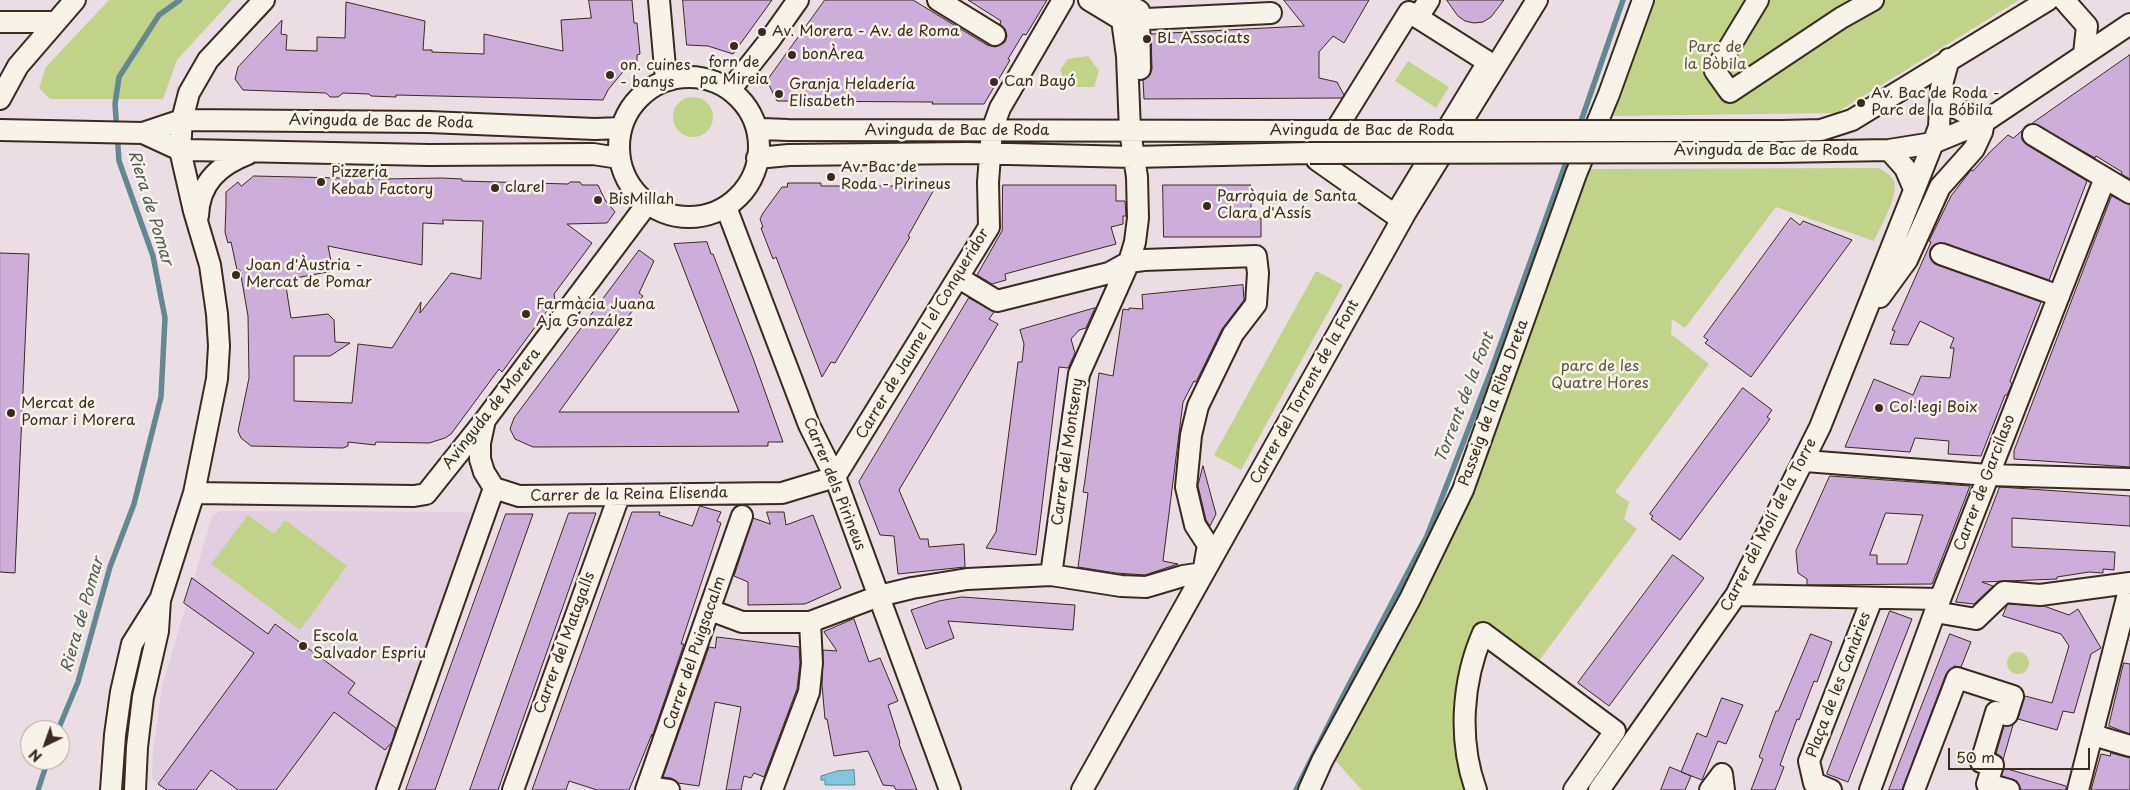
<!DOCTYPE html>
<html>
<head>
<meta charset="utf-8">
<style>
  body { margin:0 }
  #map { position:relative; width:2130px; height:790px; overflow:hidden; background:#eadee4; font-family:"Playpen Sans",sans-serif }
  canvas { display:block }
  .north { position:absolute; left:20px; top:720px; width:50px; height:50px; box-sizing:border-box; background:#f7f3e8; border:1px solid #aca397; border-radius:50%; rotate:222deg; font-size:14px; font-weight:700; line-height:20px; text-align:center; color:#3b2a1e }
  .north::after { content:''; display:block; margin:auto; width:18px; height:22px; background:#3b2a1e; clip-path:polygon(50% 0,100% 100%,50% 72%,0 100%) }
  .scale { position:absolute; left:1948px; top:748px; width:142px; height:22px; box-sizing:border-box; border:2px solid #3b2a1e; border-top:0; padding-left:6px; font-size:15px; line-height:18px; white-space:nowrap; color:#3b2a1e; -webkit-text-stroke:4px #f7f3e8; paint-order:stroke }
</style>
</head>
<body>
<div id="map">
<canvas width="2130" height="790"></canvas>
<div class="north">N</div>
<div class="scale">50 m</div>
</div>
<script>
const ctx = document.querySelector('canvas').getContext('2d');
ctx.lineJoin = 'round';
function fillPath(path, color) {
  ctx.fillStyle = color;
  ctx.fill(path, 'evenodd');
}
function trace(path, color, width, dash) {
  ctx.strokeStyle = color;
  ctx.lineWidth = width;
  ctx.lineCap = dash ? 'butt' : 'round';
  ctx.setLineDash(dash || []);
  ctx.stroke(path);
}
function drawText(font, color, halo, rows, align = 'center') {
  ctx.font = font + ' "Playpen Sans",sans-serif';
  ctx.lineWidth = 5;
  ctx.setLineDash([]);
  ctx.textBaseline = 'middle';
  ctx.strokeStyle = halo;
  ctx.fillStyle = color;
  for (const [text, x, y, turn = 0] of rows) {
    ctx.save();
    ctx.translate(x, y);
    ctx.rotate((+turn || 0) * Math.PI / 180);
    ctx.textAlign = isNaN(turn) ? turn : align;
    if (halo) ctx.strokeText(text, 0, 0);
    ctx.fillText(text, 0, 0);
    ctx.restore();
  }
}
fillPath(new Path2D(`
  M220 511 480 512 380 790H167L152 779 153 752 162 687 210 523 212 516Z`), '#e1cfe1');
fillPath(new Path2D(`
  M109 0H232L177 60 163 99H50L39 88 46 67Z
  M1650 0H2019L1836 113 1609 116Z
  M1088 56 1099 71 1094 87H1068L1060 70 1068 59Z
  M1408 61 1449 87 1436 108 1395 81Z
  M673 117a20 20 0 1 1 40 0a20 20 0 1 1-40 0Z
  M1879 168C1884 171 1891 175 1894 181 1899 195 1880 228 1874 241L1776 207 1685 328 1672 319 1671 334 1709 364 1615 492 1629 502 1624 519 1637 529 1532 670 1483 633 1469 677 1476 790H1363L1360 788 1334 759 1421 597 1587 169Z
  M1316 271 1343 285 1241 470 1214 455Z
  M248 515 274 534 285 520 347 566 300 630 211 564Z
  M2007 663a11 11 0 1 1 22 0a11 11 0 1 1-22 0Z`), '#c0d388');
const water = new Path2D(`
  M854 770 855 785H825V780H821V776L837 771Z`);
fillPath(water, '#7fc7e0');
trace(water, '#648892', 1);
trace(new Path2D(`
  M1579 127 1623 0
  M58 730 78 682 110 567 134 504 161 397 165 318 153 256 119 161 115 104 119 77 159 15 180 0
  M38 790 48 760
  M1296 790 1342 698 1427 536 1491 371 1568 157`), '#648892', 5.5);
const building = new Path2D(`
  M589 0H632L634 23H637L640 54 637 55V62L626 68 608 90 603 100 396 95V97L371 96 369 94 343 93 338 97H330L326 93 243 90 235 79 238 67 282 20 281 34 287 35 286 50 317 51V37L345 38 346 2 425 21 423 50H432V52L484 54V34L563 51 561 20 591 18Z
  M683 0H772L733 54 708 46 687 45Z
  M825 0H913L987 45 995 47 1005 42 1007 36 1005 29 1000 24 1001 21 968 0H1047L1026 35 1023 34 1008 59 1010 60 984 104H932L933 102 777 101 767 81Z
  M1284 0H1369L1344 43 1333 36 1319 52V78L1337 82 1344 95 1342 98 1144 99 1143 80 1150 75 1152 69 1151 34 1304 26Z
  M1447 0H1504L1491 17 1483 22 1474 23 1465 21 1458 16Z
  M2130 55V179L2121 174 2122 172 2096 156 2095 158 2033 123Z
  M2022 131V140L2027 145 2087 181 2049 280 1945 243 1934 245 1930 250 1932 261 1937 265 2041 302 2010 381 2012 384 2007 395H2005L1981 456 1948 454 1949 441 1915 438 1910 452 1845 447 1874 379 1913 395 1921 376 1950 378 1954 348H1950L1954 338 1920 321 1908 345 1890 344 1895 331 1892 330 1931 242 1929 241 1951 196 1971 170 1973 171 1990 152 2008 135 2013 138Z
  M254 176 384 179 442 178 462 179V181L568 184 570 182H580L582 185H598L605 200 615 212 607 223 567 224 592 243 554 294 555 300 502 372 499 369 451 434 445 438 429 443 376 442 375 445 348 442V446L343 448 251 446 241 438 238 431 249 378 248 316 240 270H237L231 242 228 243 225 232 226 205V192L238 182 241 186ZM443 220 483 221 481 279 451 273 420 313 421 302 392 348 358 344 352 403 294 401V356H330L350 343 335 342 334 320 328 314 291 318 285 280 333 271 328 246 422 265 423 223 443 224Z
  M788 183H821V186H936L908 236 910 237 835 363 831 362 822 377 776 257 773 259 761 228 763 227 760 219 763 213 782 187H787Z
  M1003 185H1116V201H1125L1126 216H1123V224L1111 227 1116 244 1005 274 1006 280 992 284 977 275 1002 231Z
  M1163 185H1251V218H1261V237H1164Z
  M2112 196 2130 205V467L2014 459V451Z
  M1791 218 1800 225 1803 221 1852 240 1751 377 1705 343 1708 340 1704 337Z
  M707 242 711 254H713L753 358 783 442H768V446L533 447 515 439 510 429 514 418 639 250 654 261 639 293 643 296 559 412H739L674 244Z
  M0 253 29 254 15 573 0 572Z
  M1243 285 1244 300 1222 329 1196 382 1194 381 1183 402 1163 561 1178 564 1145 575 1116 573 1078 567 1088 493 1083 492 1085 480 1099 373 1113 376 1123 309 1129 310V308L1143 309 1142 295Z
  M969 298 994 312 989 319 998 324 899 490 920 539H928L929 547 964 544 965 567 898 574 894 536 880 535 859 482Z
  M1095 308 1086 328 1079 330 1071 339 1075 353 1068 368 1059 367 1036 555 986 548 996 532 1018 362H1022L1024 344 1020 330Z
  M1743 388 1772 410 1767 417 1770 419 1680 540 1651 519 1653 516 1650 514Z
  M1203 466 1216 514 1210 526 1206 520 1198 486Z
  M1830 476 1970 486 1932 584 1807 585V579L1798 573 1796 551ZM1886 513 1923 515 1907 564H1877V555H1870Z
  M2000 487 2130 496V526L2012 518V547L2115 552 2114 570 2103 569V573L2089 572 2057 577V579L1982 582 1993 586 1974 604 1956 602Z
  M700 506 721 512 717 521 721 523 681 644H684L652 737V734L629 790H597L569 781 566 790H532L632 512H660L659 515 692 526Z
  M767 512H784L786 525 813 515 841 588 805 604 748 605V582L734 576 753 518 770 524Z
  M569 513H596L498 790H470Z
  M506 514H533L435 790H406Z
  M1673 555 1704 578 1609 706 1578 683Z
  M192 578 268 634 275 624 355 683 348 693 396 728 392 742 385 750 334 712 276 790H238L211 770 196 790H167L158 784 254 653 184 603Z
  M962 597 1075 605 1073 630 948 621 954 638 926 649 911 610 939 601Z
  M2008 604 2044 606 2069 615 2078 609 2101 648 2091 654 2074 713 2063 711 2057 730 2018 719 2025 696 2052 703 2069 646 2061 634 2003 616Z
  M1890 611 1912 619 1848 782 1827 774Z
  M854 619 869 662 880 658 898 701 888 705 900 743 899 744 917 790H896L894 786 883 785 868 751 834 756 827 719H825L822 685 823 650 837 651 824 632Z
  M1811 634 1832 642 1817 682 1814 681 1799 720 1797 719 1780 765 1784 767 1775 790H1751L1763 759 1759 757 1776 711H1778Z
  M1950 634 1971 642 1961 667 1954 666 1946 674 1902 790H1889Z
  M717 637 799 647 800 663 797 689 764 777 754 773 751 778 744 776 741 790H726L741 707 715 702 699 786 678 783 671 778 663 777 709 647 715 648Z
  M2124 663 2130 664V734L2109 726Z
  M1722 698 1743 705 1726 744 1718 741 1702 780 1681 772 1697 733 1706 737Z
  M2013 725 2003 760 1996 754 2004 726Z
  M2111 753 2130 758V790H2091L2101 754 2110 756Z
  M1670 767 1691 776 1685 790H1661Z
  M2004 768 2066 786V790H2021L2017 781 2002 776Z`);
fillPath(building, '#cdadd9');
trace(building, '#3b2a1e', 1);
const street = new Path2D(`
  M659 0 666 79
  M938 0 995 35
  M1117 0 1121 3 1123 1 1139 11 1140 69
  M1758 0 1715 71 1730 92 1841 18 1873 0
  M2064 0 2087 26 2084 54
  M1422 11 1429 0
  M1409 12 1488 62 1395 215 1317 160Z
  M1126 20 1271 13
  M0 22H56
  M619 147a70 70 0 1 1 140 0a70 70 0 1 1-140 0Z
  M1941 88 1956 108 1984 122
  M730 90 769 41 798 0
  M0 99 18 66 75 0
  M757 127 762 129 788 130 1312 131
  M0 130 143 133 182 120H190L429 122 595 129 621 128
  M1783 131 1821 130 1852 120 2048 0
  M143 133 180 150H189L429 155 593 154 619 158
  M2033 135 2130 193
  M1889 150 1905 168 1914 189
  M1778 152 1889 150 1933 143 1984 122 2130 24
  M757 158 789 155 967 153 1133 157 1310 153
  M726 207 809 425 835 477 950 790
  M198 216C199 183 219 165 248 154
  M1941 254 2059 296
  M1880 297 1907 260 1940 187 1974 149 1982 132 1984 122
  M485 420 480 443V459L484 472 494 488 519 496 782 493 835 477 989 227 988 182 992 130 1000 108 1063 0
  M1805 461 1988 475 2130 479
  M194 493 414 496 426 494 485 420 647 204
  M1051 575 1079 374 1129 262 1135 242 1138 218 1137 177 1130 131 1127 56 1122 20 1089 0
  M1736 595 1940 599
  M710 610 742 622H810L879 596 912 588 967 579 1051 575 1121 586 1146 587 1183 576 1203 573 1208 545 1195 525 1186 487 1191 435 1198 406 1233 334 1256 304 1258 273 1256 256 1144 260 1129 262 1109 273 997 301 959 278
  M1935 612 1976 619 2004 592 2040 595 2130 583
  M2093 735 2130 746
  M647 787 669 790
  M111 790 115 735 121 692 132 644 159 601
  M135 790 137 747 143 697 158 631 160 600 194 493 217 379 219 346 217 314 210 265 194 211 180 150 182 120 189 93 208 60 264 0
  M387 790 494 488
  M513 790 619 496
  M646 790 742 516
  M772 790 809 692 812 663 810 622
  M1082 790 1406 212 1537 0
  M1309 790 1322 761 1410 599 1463 490 1576 174 1609 94 1643 0
  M1476 790C1458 740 1462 681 1483 633L1615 731 1574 790
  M1599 790 1736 595 1820 427 1933 143 1939 127 1941 88 1949 59
  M1710 790 1722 774 1724 790
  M1831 790 1814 783 1809 761 1872 599
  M1870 790 1935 612 2105 178
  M1914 790 1957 678 2013 696 2007 715 1996 712 1981 762 1993 765 1987 784 2009 790
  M2078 790 2130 586`);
trace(street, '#3b2a1e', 24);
trace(street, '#f7f3e8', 20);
const streetBridge = new Path2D(`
  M1312 131H1783
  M1310 153 1778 152`);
trace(streetBridge, '#3b2a1e', 24, []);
trace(streetBridge, '#f7f3e8', 20);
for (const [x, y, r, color] of [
  [762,32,5,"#3b2a1e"],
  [1147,39,5,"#3b2a1e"],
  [734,46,5,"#3b2a1e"],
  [792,55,5,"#3b2a1e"],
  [610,75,5,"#3b2a1e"],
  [994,82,5,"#3b2a1e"],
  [779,94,5,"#3b2a1e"],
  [1861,103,5,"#3b2a1e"],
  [831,177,5,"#3b2a1e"],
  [321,182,5,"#3b2a1e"],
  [495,188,5,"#3b2a1e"],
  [598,200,5,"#3b2a1e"],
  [1207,206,5,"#3b2a1e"],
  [236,275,5,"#3b2a1e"],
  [526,314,5,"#3b2a1e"],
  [1879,408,5,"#3b2a1e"],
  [11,413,5,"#3b2a1e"],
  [303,646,5,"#3b2a1e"]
]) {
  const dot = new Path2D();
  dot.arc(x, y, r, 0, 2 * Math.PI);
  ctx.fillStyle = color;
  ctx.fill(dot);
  trace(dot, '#f7f3e8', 2);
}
drawText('15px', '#3b2a1e', '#f7f3e8', [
  ["Av. Morera - Av. de Roma",772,32],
  ["BL Associats",1157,39],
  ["bonÀrea",802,55],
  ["forn de",734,63,"center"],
  ["pa Mireia",734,80,"center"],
  ["on. cuines",620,66],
  ["- banys",620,83],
  ["Can Bayó",1004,82],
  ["Granja Heladería",789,85],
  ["Elisabeth",789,102],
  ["Av. Bac de Roda -",1871,94],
  ["Parc de la Bóbila",1871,111],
  ["Av. Bac de",841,168],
  ["Roda - Pirineus",841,185],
  ["Pizzería",331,173],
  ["Kebab Factory",331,190],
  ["clarel",505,188],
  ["Parròquia de Santa",1217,197],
  ["Clara d'Assís",1217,214],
  ["BisMillah",608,200],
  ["Joan d'Àustria -",246,266],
  ["Mercat de Pomar",246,283],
  ["Farmàcia Juana",536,305],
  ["Aja González",536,322],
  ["Mercat de",21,404],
  ["Pomar i Morera",21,421],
  ["Col·legi Boix",1889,408],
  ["Escola",313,637],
  ["Salvador Espriu",313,654]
], 'left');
drawText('15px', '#5c5438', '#f7f3e8', [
  ["Parc de",1715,48],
  ["la Bòbila",1715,65],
  ["parc de les",1600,367],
  ["Quatre Hores",1600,384]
]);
drawText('15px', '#3b2a1e', '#f7f3e8', [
  ["Avinguda de Bac de Roda",381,122,1],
  ["Avinguda de Bac de Roda",957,131],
  ["Avinguda de Bac de Roda",1362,131],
  ["Avinguda de Bac de Roda",1766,151],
  ["Carrer de Jaume I el Conqueridor",923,334,-59],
  ["Carrer del Torrent de la Font",1305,392,-61],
  ["Passeig de la Riba Dreta",1494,403,-70],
  ["Avinguda de Morera",492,409,-52],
  ["Carrer del Montseny",1068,452,-82],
  ["Carrer de Garcilaso",1985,483,-69],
  ["Carrer dels Pirineus",834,484,68],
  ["Carrer de la Reina Elisenda",629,495,-1],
  ["Carrer del Molí de la Torre",1769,525,-63],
  ["Carrer del Matagalls",565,643,-70],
  ["Carrer del Puigsacalm",695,653,-71],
  ["Plaça de les Canàries",1839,685,-69]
]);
drawText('italic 16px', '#4f5958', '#f7f3e8', [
  ["Riera de Pomar",150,208,73],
  ["Torrent de la Font",1465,398,-69],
  ["Riera de Pomar",83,615,-74]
]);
</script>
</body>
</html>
